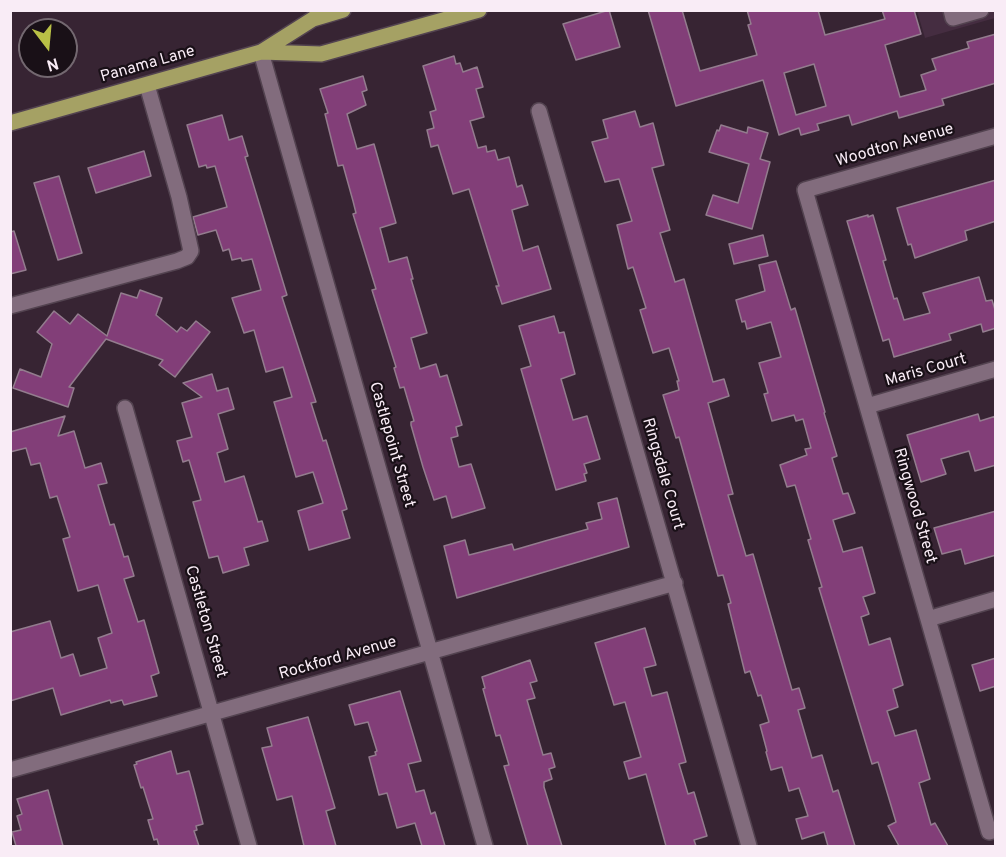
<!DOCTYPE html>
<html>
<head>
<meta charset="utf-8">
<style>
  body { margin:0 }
  #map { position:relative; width:1006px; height:857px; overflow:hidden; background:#372433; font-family:Overpass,sans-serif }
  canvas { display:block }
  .frame { position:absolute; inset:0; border:12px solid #f9ecf6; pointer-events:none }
  .north { position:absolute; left:18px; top:18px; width:60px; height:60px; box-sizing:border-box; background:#191017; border:2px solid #736870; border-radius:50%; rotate:164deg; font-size:16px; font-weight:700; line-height:24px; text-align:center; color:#f9ecf6 }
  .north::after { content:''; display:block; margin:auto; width:21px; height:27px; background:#b9c046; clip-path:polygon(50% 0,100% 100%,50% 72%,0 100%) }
</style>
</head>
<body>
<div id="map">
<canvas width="1006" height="857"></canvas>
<div class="frame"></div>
<div class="north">N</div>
</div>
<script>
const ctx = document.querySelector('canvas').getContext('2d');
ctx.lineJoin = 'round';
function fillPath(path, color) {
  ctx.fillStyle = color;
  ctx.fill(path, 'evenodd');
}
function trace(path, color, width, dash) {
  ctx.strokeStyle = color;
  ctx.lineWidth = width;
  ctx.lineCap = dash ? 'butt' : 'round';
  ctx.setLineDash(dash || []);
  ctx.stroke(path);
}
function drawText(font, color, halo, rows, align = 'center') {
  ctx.font = font + ' Overpass,sans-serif';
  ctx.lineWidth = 4.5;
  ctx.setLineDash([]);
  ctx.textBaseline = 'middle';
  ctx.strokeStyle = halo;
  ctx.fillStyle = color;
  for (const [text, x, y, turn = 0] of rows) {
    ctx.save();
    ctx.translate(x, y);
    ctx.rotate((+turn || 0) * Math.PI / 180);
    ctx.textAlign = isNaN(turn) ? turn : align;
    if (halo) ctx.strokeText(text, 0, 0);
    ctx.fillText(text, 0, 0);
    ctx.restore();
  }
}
fillPath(new Path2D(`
  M917 11H995V18L925 38Z`), '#452d41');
const building = new Path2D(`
  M609 10 620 47 576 60 563 24Z
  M648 10H682L700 71 757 55 748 25 751 24 747 10H818L825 35 885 19 882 10H914L921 34 885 45 900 97 926 90 921 75 936 70 932 59 969 48 967 42 996 34V83L942 99 944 105 899 118 897 111 852 125 849 115 817 124 819 130 801 135 799 128 779 135 763 80 676 106ZM814 64 826 106 796 115 784 73Z
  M454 56 456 64 460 63 463 72 477 67 483 87 476 89 484 117 470 121 478 148 486 146 487 152 495 150 498 160 509 157 517 187 522 185 528 205 512 210 523 251 538 246 551 289 502 304 496 286H499L469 189 453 194 438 145 431 147 427 130 434 128 430 112 436 110 423 66Z
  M363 76 367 90 362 92 366 105 347 114 357 149 374 144 396 223 380 228 389 262 407 257 413 279H411L427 333 411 338 420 369 436 364 440 377 447 375 462 425 456 427 458 436 451 438 459 467 471 464 485 508 452 518 446 496 434 500 423 467 411 425V422L414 421 404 387 400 388 394 368 396 367 372 290 376 289 353 214 356 213 353 201 343 165 338 166 325 114 328 113 320 89Z
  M635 111 640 127 653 123 664 165 652 168 670 230 660 233 675 282 684 279 713 382 724 379 729 396 708 403 733 494 728 495 746 556 753 554 792 690 799 688 805 708 798 710 812 758 822 755 833 792 838 790 855 846H828L824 832 802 839 796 819 808 816 799 788 789 791 782 767 771 770 766 752 767 751 760 725 769 722 761 695 758 696 750 671 745 673 728 604 731 603 723 575 718 576 679 437 676 438 663 395 679 390 677 381H679L669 348 653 353 640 310 646 308 633 267 628 269 617 225 632 221 619 179 605 182 592 142 608 138 603 120Z
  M222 115 229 140 242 136 248 156 245 157 287 295 282 297 316 402 311 403 323 441 326 440 347 509 342 511 350 538 309 550 298 511 323 503 313 472 296 477 274 402 292 397 283 367 266 372 254 330 244 333 232 298 261 290 252 259 242 261 241 258 232 260 229 249 223 251 216 230 198 235 193 217 227 207 215 166 207 168 206 165 199 167 187 125Z
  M721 125 747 133 748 127 768 133 760 159 770 162 752 229 706 215 713 195 738 203 749 164 709 152 717 130 719 131Z
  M144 151 151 176 96 193 88 168Z
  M59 176 82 253 58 260 34 183Z
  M996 180V221L965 231 967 240 915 258 911 244 908 245 897 208Z
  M868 215V217L873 215 886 260 883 261 894 299 897 298 904 320 930 313 923 293 979 277 986 301 992 300 996 313V328L983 332 981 324 949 334 951 340 894 357 889 339 883 341 847 221Z
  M14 231 26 270 10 274V232Z
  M763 235 768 256 734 264 729 244Z
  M776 261 791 310 795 308 825 412 824 413 837 456 832 458 843 494 848 493 855 513 833 520 843 552 862 547 875 593 863 597 869 614 861 617 869 645 890 638 903 685 893 689 898 707 887 711 895 736 916 730 930 779 919 783 931 825 935 823 948 846H899L888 826 896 822 878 762 872 764 819 588 822 587 808 540 811 539 796 488 795 485 787 487 780 465 807 455 805 449 811 448 803 419 796 421 794 415 772 421 764 394 768 393 759 363 781 357 771 322 747 329 745 321 742 322 736 300 765 291 759 265Z
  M140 290 162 298 156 315 177 332 181 327 187 331 196 321 210 332 175 377 159 365 163 360 106 339 69 387 74 388 68 407 13 388 20 369 41 377 52 344 37 332 54 311 70 324 78 314 107 336 121 293 137 298Z
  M554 316 559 333 564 332 575 374 561 379 573 420 587 416 600 459 584 464 587 473 584 474 586 481 556 490 521 369 531 366 519 326Z
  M212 374 217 391 228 388 234 409 218 414 228 449 217 453 225 482 244 476 258 522 262 521 268 541 244 548 249 565 223 573 218 556 209 558 193 502 201 500 189 460 183 462 177 441 192 437 182 403 202 397 183 383Z
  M978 414 980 421 996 416V465L975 471 969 451 941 459 946 474 921 482 907 435Z
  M65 416 58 436 74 431 85 468 101 463 107 483 98 485 110 525 114 524 124 557 128 556 134 576 124 579 138 622 144 620 159 673 151 676 157 696 124 705 122 700 111 703 110 700 61 715 53 688 10 701V632L50 621 61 658 73 654 80 676 107 668 98 638 112 633 98 585 78 591 63 539 70 537 57 496 50 498 40 463 31 465 26 448 10 452V432Z
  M617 498 629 547 457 598 444 546 465 540 469 555 512 544 514 550 545 541 588 529 586 523 602 519 598 503Z
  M996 511V555L965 564 961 549 942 554 934 528Z
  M645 628 656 665 644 668 652 696 667 692 686 762 679 764 688 794 694 792 707 836 694 840 696 846H666L646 774 629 779 624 762 641 757 625 702 614 705 595 643Z
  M996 658V686L980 691 972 665Z
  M530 660 537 681 530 683 535 698 527 700 543 755 551 753 555 767 549 769 552 779 544 782V787L562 846H528L504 766 509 765 500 735 496 736 483 689 485 688 482 677Z
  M400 691 421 761 408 764 416 792 424 790 431 814 435 812 445 846H422L415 823 397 828 387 793 379 795 369 757 376 755 375 752 377 751 368 722 355 725 349 705Z
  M308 717 335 808 326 811 336 846H304L292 796 277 800 262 748 272 746 267 728Z
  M171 751 177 774 189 771 195 793 203 824 196 826 197 830 194 831 199 846H159L157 839 154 840 148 820 153 819 143 787 141 788 134 765 137 764 136 762Z
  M48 790 63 846H16L12 832 21 830 17 816 22 814 17 799Z`);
fillPath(building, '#823e78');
trace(building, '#937c8e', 1.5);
const minor = new Path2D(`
  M951 10 953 18 981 10
  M261 52 485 846
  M539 111 749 846
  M996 136 805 190 989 832 996 830
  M10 306 177 261 187 257 191 251 179 197 147 85
  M867 406 996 369
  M125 408 249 846
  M928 619 996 599
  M10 770 675 583`);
const major = new Path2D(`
  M261 52 313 19 343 10
  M10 123 261 52 321 54 479 10`);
trace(minor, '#534350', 18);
trace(major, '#534350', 18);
trace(minor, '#826c7d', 15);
trace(major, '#a5a164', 15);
drawText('16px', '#f9ecf6', '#191017', [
  ["Panama Lane",148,65,-16],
  ["Woodton Avenue",895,146,-16],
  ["Maris Court",926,371,-16],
  ["Castlepoint Street",391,445,74],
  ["Ringsdale Court",662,474,74],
  ["Ringwood Street",914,506,74],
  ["Castleton Street",205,622,74],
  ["Rockford Avenue",338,659,-16]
]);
</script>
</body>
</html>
